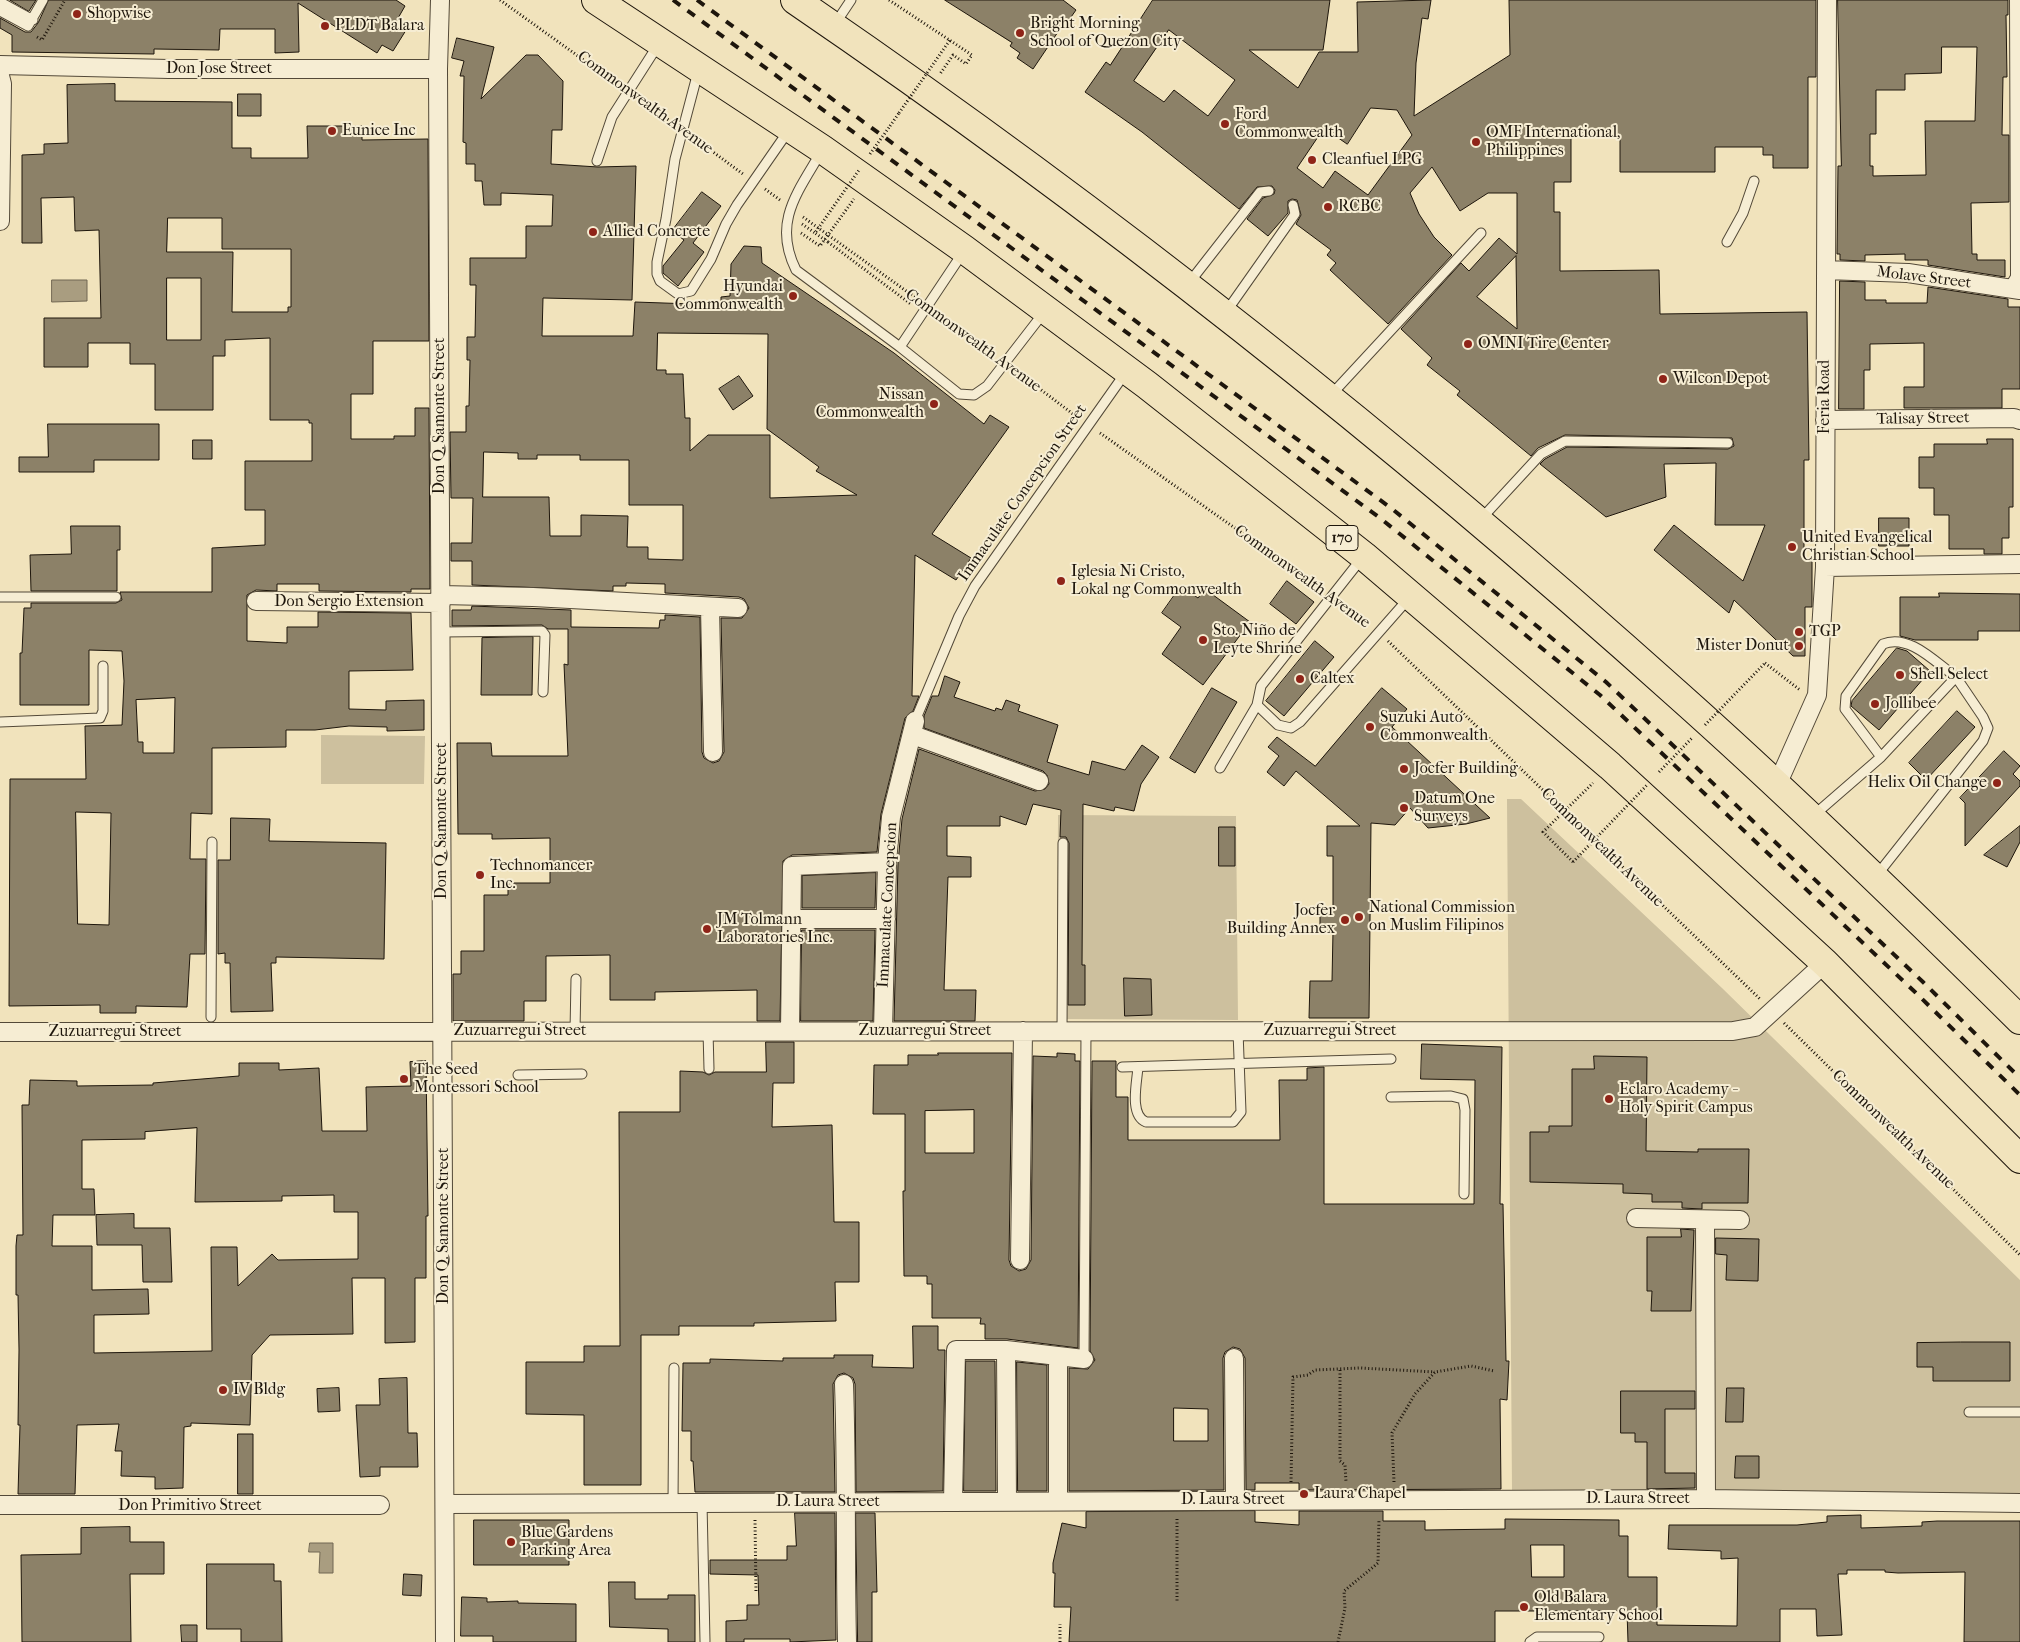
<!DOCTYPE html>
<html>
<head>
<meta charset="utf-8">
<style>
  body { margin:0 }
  canvas { display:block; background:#f1e3bc }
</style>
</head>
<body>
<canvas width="2020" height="1642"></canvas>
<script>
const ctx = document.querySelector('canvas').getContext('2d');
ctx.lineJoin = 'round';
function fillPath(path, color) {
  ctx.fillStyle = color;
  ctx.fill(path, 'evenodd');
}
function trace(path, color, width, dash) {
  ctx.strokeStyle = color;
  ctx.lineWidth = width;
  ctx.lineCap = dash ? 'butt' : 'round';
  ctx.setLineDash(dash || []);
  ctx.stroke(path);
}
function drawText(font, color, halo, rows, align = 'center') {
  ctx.font = font + ' "IM FELL French Canon",serif';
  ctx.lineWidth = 4;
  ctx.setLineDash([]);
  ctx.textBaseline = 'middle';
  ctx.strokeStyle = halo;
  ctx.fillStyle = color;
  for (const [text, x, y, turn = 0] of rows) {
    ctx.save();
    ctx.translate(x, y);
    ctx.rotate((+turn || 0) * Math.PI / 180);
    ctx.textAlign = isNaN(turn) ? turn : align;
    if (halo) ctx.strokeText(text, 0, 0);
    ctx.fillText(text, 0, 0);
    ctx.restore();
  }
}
fillPath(new Path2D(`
  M321 735 425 736 424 784H321Z
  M1507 799H1521L1722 988 2020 1280V1498L1512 1492Z
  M1058 815 1236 816 1238 1020 1057 1019Z`), '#cdc09e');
const water = new Path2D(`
  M52 280H87V301L52 302Z
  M310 1543H333V1573H319L320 1552H309Z`);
fillPath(water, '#a99d80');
trace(water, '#716752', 1);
const building = new Path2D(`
  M10 0H36L29 11Z
  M49 0H396L405 6 397 20 408 27 393 51 382 45 377 53 298 3 299 52 275 53V29H220L219 50 154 49V54L12 52V35L0 28V18L25 32H31L38 23Z
  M945 0H1063L1076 10 1064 27 1062 26 1033 69 1017 58 1020 53 1010 46 1012 43Z
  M1153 0H1330L1323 50H1249L1298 88 1319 52H1358L1357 2 1431 0 1428 19 1422 18 1416 63 1414 116 1510 55 1509 0H1816V77H1808V168H1773V155H1763V147H1715V172H1620V134H1571V182H1554V212H1560V271L1659 270 1660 314 1807 312 1809 460H1804V559H1812V607H1805V656H1793L1734 600 1729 613 1654 550 1674 525 1743 581 1765 525H1715L1716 463 1664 464 1666 497 1606 517 1540 464 1545 459 1567 447 1728 449 1734 446 1732 438 1565 435 1538 448 1531 456 1457 395 1460 391 1427 365 1432 358 1401 329 1461 263 1469 271 1499 238 1517 254V193H1488L1460 211 1432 167 1410 193 1419 214 1434 237 1452 255 1388 324 1330 270 1336 263 1327 255 1331 250 1296 224 1301 215 1297 200 1292 199 1288 201V213L1268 236 1247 219 1263 198 1274 194 1275 190 1272 186 1257 187 1239 209 1142 132 1085 92 1106 62 1110 65ZM1169 30 1235 80 1208 116 1174 90 1164 102 1134 81ZM1371 108 1397 110 1412 135 1368 195 1335 171 1323 188 1297 168 1324 128 1347 144ZM1516 256 1517 329 1477 297Z
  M1838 0H2008V15H2006L2007 77H2003L2002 135H2009V202L1971 203 1972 254H1977V260H2005V277L1928 265V260H1905V254L1865 255V261L1840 260V254H1837L1838 166H1841ZM1942 47H1977L1975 121H1925L1926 175 1873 176V166H1870V134H1876V90H1905V74L1941 73Z
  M457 38 494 47 481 99 526 55H538L563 81 562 130H552L551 164 598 167 636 166 632 300 543 298 542 336H633L635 302 721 305V297L730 296 731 264 744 246 761 247 762 263 894 353 984 424 990 415 1009 427 932 534 971 558 956 580 915 555 912 696H919L913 711 905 718 881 814 877 852 792 855 783 861 780 1021H757V990L655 992V1000H610V955L546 956V1001H524V1021H453V974H461V951H484V895H508V883H550V838L492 839V834H458L457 743H491L492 756H568L564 664 568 665V629H548L542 625 452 626V610H471L472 606 571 610V627L659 628 660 620H665V615L700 617 702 752 704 758 713 763 719 761 724 752 721 618H742L749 608 744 599 739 597 665 593V584L626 583V586H613V591L472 585V561H451V543H472L473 498H451L450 432H466V406H469L470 360H467V337H475L476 285H470V258H526V226H552L553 195 501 193V205H484L482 181H475V164H466V143L463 142 464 76H460L464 61 452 58ZM658 333 768 334 767 429 819 467 816 471 857 495 770 498V435H708L690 451V418H685L683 374H666V370H657ZM484 452 518 453V459H537V455H580V460H629V505H683V560L648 559V547H627L628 516 581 515V536H550L549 497H483Z
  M115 84V101L232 102V148H251V158H308L307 126H362V140L428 139 429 341H373V394H351V439H394V436H415V408H429L430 589H411V592L319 591V584H277V591L256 590 247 595V641L287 643V627H318V612L411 613 413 670 349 671V709L386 710V701L424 700V730L387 731V727L349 726 315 730H286V747L212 748V814L191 813 190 859H206L205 954H190L187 1007 136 1006V1013H100V1005L9 1006 10 779H86L85 726 122 725 124 681 122 651 89 650V705H20V653H22L24 608H31V603H116L122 600 120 592H212V548L265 545V510H245V461H312V423H309V420H270V338L225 340V356H213V410H155V364H130V343H88V367H44V318H101L99 230 75 231 74 197 41 198 42 243H22V155L44 154V144L68 143 67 85ZM168 218H222V249H291V307H288V312H232L233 252H167ZM167 278H201V340H167ZM175 698 174 753H143V742H138L136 700ZM76 812 111 813 109 925 78 924Z
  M238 94H261V116H238Z
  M702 192 721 206 693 243 704 252 678 286 663 273V266L684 240 672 231Z
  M1840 281 1865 282V300H1886V303H1927L1928 287 2008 299V307H2020V389H2002V408H1904V387H1924V343L1870 344V370H1864V409H1839Z
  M739 376 753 396 733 410 719 389Z
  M48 424H159V460H94V472H19V457H48Z
  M1987 439H2013V507H2009V538H2002V554H1984V549H1949V515H1934V488H1919V457H1934V444H1987Z
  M193 440H212V459H193Z
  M1879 518H1909V546H1879Z
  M71 526H120V550H117V591H31L30 555 71 554Z
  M1287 581 1314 602 1296 624 1270 604Z
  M1181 586 1198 598 1205 589 1250 622 1203 685 1162 654 1181 627 1162 613Z
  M1939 593 2020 594V631H1978V640H1915L1900 636V597H1939Z
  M533 637 532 695H481L482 638Z
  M1315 641 1334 657 1284 716 1266 701Z
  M1897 648 1907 651 1930 671 1879 730 1851 706 1852 701Z
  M945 676 960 682 954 697 995 711 996 708 1002 710 1006 700 1020 705 1018 711 1058 725 1047 762 1089 775 1092 761 1125 770 1142 745 1159 757 1141 784 1134 811 1115 807 1114 811 1083 804 1082 965H1085V1005H1068L1069 843 1066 837H1060L1061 810 1033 804 1026 825 1000 816V826H947V856L971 857V877H948L944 990H976L975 1021H894L898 863 902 819 919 749 1035 791 1045 789 1049 784 1047 775 1043 771 924 728V716L932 696H938Z
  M1212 688 1237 702 1195 773 1170 758Z
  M1382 688 1407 709 1392 727 1490 818 1466 824 1428 828 1410 808 1395 825 1371 823 1369 1018H1309L1310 981H1332L1333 931H1320V909H1333V856H1327V826H1360L1296 771 1284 786 1267 772 1279 756 1268 747 1277 737 1315 766Z
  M1957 711 1975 727 1926 780 1909 763Z
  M2004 751 2020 766 2013 774 2020 781V786L1965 846V803L1960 798Z
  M231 818 270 819 269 841 386 843 384 959 276 957V963H271L273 1011 231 1012 230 963H225V953L218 954V860H230Z
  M2020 826V842L2007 867 1984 855Z
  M1219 827H1235V866H1219Z
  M876 873 875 908H802V876Z
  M802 930H875L873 1021H801Z
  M1124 978 1151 979 1152 1015 1125 1016Z
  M766 1042H794V1083H773L772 1127 832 1125 834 1222H859V1282H835L836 1321 754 1323V1326H679V1335H641V1485H584V1415L526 1414V1362H584V1346H620L619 1112H680V1071L703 1072 709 1075 715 1072H766Z
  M1422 1044 1502 1047 1500 1204H1503L1506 1361H1509L1507 1400 1500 1399 1501 1489 1299 1490V1483H1255V1490H1246L1245 1358 1240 1349 1233 1347 1225 1352 1223 1358 1224 1490 1069 1491V1368L1088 1369 1095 1360 1090 1351 1092 1061H1116V1097H1128V1140H1280L1279 1080H1307V1068L1324 1067V1204H1474L1475 1080 1421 1079ZM1174 1408 1208 1409V1441H1174Z
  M938 1053H1012L1009 1260 1011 1266 1019 1271 1026 1269 1031 1260 1033 1056 1057 1057V1053L1075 1054V1061H1080L1078 1348 1007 1339H985V1324H980L981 1318H932V1284H927V1276H904L903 1191H905V1114H873L874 1065H908V1055H938ZM974 1110V1153H925V1111Z
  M1594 1056 1647 1057 1646 1151 1698 1152V1149H1749L1748 1203H1702V1209L1682 1208V1202H1652V1194L1623 1193V1184L1530 1182V1132H1549V1126H1572V1069H1594Z
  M426 1061 428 1216H426V1278H415V1342L385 1343V1278H352L353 1334 270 1335 252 1355 250 1425 191 1423V1426L184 1427 183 1488 155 1489V1477L121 1476 122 1451H115L119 1424 77 1425 75 1494H18L20 1425H18L19 1350 18 1295H16V1246L17 1235H23L22 1105H29L30 1080 77 1081V1086L153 1085V1083L239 1076V1063H279V1070L319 1068 322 1131H367L366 1087 411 1086 410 1062ZM197 1128 195 1202 282 1201V1196L334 1195V1212H358V1259L278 1260 272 1254 238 1286 237 1247H211L212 1351 94 1353V1315L149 1314 148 1289 92 1290V1246H52L53 1215H95L94 1189H82V1140L145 1139V1132Z
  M134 1214V1228H170L172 1282H143L142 1245H97L96 1215Z
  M1681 1229 1694 1230 1691 1311H1651L1652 1291H1647V1237H1681Z
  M1716 1238 1759 1239 1758 1281 1726 1280 1727 1255 1716 1254Z
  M913 1326H938V1350H945L943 1491 856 1492 855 1384 853 1378 844 1373 838 1375 833 1384 835 1492H695L693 1461H691V1431H682L683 1363H710V1359L783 1361V1358H834V1355H873L872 1367 913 1368Z
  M1961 1342H2010V1381H1933V1367H1917V1343Z
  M966 1361H995L996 1491H964Z
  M1017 1362 1047 1365V1491H1018Z
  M407 1378 408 1433H417L418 1467H380V1476L360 1477 356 1405H380L379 1379Z
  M339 1388 340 1411 318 1412 317 1389Z
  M1727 1388H1744L1743 1422H1726Z
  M1621 1391H1695V1409H1665V1473H1695V1488L1647 1489V1442H1635V1433H1621Z
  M238 1434H253V1494H238Z
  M1736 1456H1759V1478H1735Z
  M1255 1511V1522L1299 1525V1511H1383V1521H1425V1530L1505 1529V1519L1619 1520V1536H1628V1577H1657V1625L1737 1626 1738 1558 1721 1559V1551L1668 1549 1669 1525H1797L1827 1522V1516L1861 1515V1528L1922 1526V1522L1937 1521H2020V1642H1964L1965 1572 1898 1573 1885 1572V1570H1847V1574H1838L1842 1635 1817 1636 1816 1609H1780V1642H1628L1627 1611H1495V1642H1069L1071 1607H1054L1055 1573H1053V1563L1062 1523 1086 1528V1512ZM1531 1545H1564V1577H1532Z
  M795 1513H835L836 1640 790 1642V1639H744V1642H726V1621L747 1620V1605H759L758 1575 710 1574V1560H787V1546H796Z
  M856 1513H875L877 1592H872V1642H858Z
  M474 1520H569V1565H474Z
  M130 1527V1542H164V1574H130L131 1642H22L21 1555 81 1554V1528Z
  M207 1564H274V1581H281L282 1642H241V1629H207Z
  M404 1574 422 1575 421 1596 403 1595Z
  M609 1582H635V1599H668V1595H695V1642H668V1629L610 1627Z
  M462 1597 487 1598V1602L518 1601V1603L576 1604V1642H493V1636H461Z
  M181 1625H197V1642H182Z`);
fillPath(building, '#8c8168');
trace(building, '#1e160c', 1);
const lane = new Path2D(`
  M2 3 33 20
  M0 11 28 26 43 0
  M835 24 851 0
  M698 72 675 159 666 219 657 262V274L660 281 678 294 691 291 711 259 726 224 737 205 789 130
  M821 152C798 192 772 222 796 270L900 347 959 394 974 395 987 386 1045 311
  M597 161 612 117 658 45
  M1727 242 1743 213 1754 181
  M1189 283 1260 192 1269 191
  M1226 312 1295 214 1293 205
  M900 347 964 251
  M1331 395 1481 233
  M1481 519 1541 454 1565 441 1728 443
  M0 597H116
  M441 632 542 631 545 635 543 692
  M1257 705 1278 725 1291 728 1300 722 1409 598
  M915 721 959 616 975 586 1126 372
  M0 722 100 718 103 711V666
  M1881 757 1845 709 1846 696 1883 644C1909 633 1936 663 1956 677
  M1220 768 1257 705 1261 686 1362 558
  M1813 816 1881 757 1956 677 1983 717 1988 728 1983 741 1877 875
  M211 1017 212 842
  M575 1031 576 979
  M708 1031 709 1069
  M1062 1031 1063 843
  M1122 1067 1391 1059
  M1138 1067C1137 1082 1129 1115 1146 1122H1233L1241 1112 1238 1031
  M518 1075 582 1074
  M1391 1097 1451 1096 1463 1099 1465 1110 1464 1194
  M1084 1359 1086 1031
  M1969 1412H2020
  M673 1503 674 1368
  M702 1503 705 1641
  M1530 1642 1537 1637H1599`);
const street = new Path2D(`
  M440 0 438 69 439 299 445 1642
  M0 65 169 69H438
  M0 76 2 84 0 221
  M1826 270 1908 273 2020 290
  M2014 288 2020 278 2019 0
  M1825 420 2014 418 2020 420
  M1825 567 2020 564
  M441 595 533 597 738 608
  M256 601 441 603
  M710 607 713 752
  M913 735 1039 781
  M1777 785 1817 695 1825 567 1827 0
  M791 919H886
  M790 1031 792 866 887 862
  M883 1031 887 862 891 817 915 721
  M0 1032 1733 1031 1755 1027 1825 963
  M1636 1218 1740 1220
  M1705 1220 1706 1499
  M1020 1260 1023 1031
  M1234 1358 1235 1500
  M844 1384C847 1469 845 1556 847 1642
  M1007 1501 1006 1350 1084 1359
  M1058 1501V1356
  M953 1502 956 1350H1006
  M446 1504 1706 1499 2020 1503
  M0 1505H380`);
const primary = new Path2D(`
  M596 0 822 149 965 250 1147 385 1364 556 1610 766 1825 963 2020 1159
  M795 0C1104 211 1398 444 1677 694 1795 799 1908 909 2020 1020`);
trace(lane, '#534938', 11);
trace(street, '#534938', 20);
trace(primary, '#1e160c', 30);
trace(new Path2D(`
  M500 0 617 84
  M889 0 972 55 966 64 953 55 940 74
  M37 37 42 40 65 0
  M639 99 670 121
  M890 126 899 113
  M694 138 743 174
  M765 189 780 200
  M803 217 916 298
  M802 224 815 233
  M801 233 820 246 854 199
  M828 242 912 305
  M937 314 995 355
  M1016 371 1077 417
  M1100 433 1320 588
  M1343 605 1368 624
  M1388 641 1760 999
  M1765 663 1800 690
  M1573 862 1543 832 1593 783
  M1784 1023 2020 1255
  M1340 1370V1461L1345 1465 1346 1482
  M1291 1482 1293 1377 1308 1375 1315 1370 1360 1368 1435 1372
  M1394 1482 1392 1433 1415 1394 1435 1372 1471 1366 1494 1371
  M1177 1519V1603
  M755 1520 756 1592
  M1060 1642V1624
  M1338 1642 1345 1608 1344 1591 1378 1563 1379 1519`), '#1e160c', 3, [1, 2.5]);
trace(lane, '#f6edd3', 9);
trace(street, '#f6edd3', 18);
trace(primary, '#f1e3bc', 28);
trace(new Path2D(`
  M673 0 1380 518 1600 695 1915 992 2020 1095
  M697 0 1391 508 1606 682 1923 982 2020 1078`), '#1e160c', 4, [9, 9]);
trace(new Path2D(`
  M899 113 950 40
  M870 154 890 126
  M828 242 815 233 859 170
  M1705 725 1765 663
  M1659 772 1693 737
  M1573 862 1648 784`), '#1e160c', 3, [1, 2.5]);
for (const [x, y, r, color] of [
  [77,14,5,"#8f2418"],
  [325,26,5,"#8f2418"],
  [1020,33,5,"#8f2418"],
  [1225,124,5,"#8f2418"],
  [332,131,5,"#8f2418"],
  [1476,142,5,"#8f2418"],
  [1312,160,5,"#8f2418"],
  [1328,207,5,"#8f2418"],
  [593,232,5,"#8f2418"],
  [793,296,5,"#8f2418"],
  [1468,344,5,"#8f2418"],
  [1663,379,5,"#8f2418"],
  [934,404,5,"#8f2418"],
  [1792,547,5,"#8f2418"],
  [1061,581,5,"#8f2418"],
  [1799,632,5,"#8f2418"],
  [1203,640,5,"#8f2418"],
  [1799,646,5,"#8f2418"],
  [1900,675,5,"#8f2418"],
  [1300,679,5,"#8f2418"],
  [1875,704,5,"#8f2418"],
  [1370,727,5,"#8f2418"],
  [1404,769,5,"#8f2418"],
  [1997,783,5,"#8f2418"],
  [1404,808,5,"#8f2418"],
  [480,875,5,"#8f2418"],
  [1359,917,5,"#8f2418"],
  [1345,920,5,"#8f2418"],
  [707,929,5,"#8f2418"],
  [404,1079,5,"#8f2418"],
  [1609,1099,5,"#8f2418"],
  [223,1390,5,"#8f2418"],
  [1304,1494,5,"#8f2418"],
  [511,1542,5,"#8f2418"],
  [1524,1607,5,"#8f2418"]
]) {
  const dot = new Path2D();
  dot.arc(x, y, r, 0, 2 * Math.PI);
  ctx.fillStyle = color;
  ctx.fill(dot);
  trace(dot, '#f6edd3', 2);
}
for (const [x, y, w] of [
  [1342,538,32]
]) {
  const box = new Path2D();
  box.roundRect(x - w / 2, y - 12.5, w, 25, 4);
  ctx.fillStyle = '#f6edd3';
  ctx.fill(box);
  trace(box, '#1e160c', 1);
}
drawText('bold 15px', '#1e160c', null, [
  ["170",1342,538]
]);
drawText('16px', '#1e160c', '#f6edd3', [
  ["Shopwise",87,14],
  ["Bright Morning",1030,24],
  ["School of Quezon City",1030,42],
  ["PLDT Balara",335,26],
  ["Ford",1235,115],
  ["Commonwealth",1235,133],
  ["Eunice Inc",342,131],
  ["OMF International,",1486,133],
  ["Philippines",1486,151],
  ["Cleanfuel LPG",1322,160],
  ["RCBC",1338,207],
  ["Allied Concrete",603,232],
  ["Hyundai",783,287,"right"],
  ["Commonwealth",783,305,"right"],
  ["OMNI Tire Center",1478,344],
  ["Wilcon Depot",1673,379],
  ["Nissan",924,395,"right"],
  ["Commonwealth",924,413,"right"],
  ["United Evangelical",1802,538],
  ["Christian School",1802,556],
  ["Iglesia Ni Cristo,",1071,572],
  ["Lokal ng Commonwealth",1071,590],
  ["Sto. Niño de",1213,631],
  ["Leyte Shrine",1213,649],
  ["TGP",1809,632],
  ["Mister Donut",1789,646,"right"],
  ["Shell Select",1910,675],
  ["Caltex",1310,679],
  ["Jollibee",1885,704],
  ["Suzuki Auto",1380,718],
  ["Commonwealth",1380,736],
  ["Jocfer Building",1414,769],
  ["Helix Oil Change",1987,783,"right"],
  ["Datum One",1414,799],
  ["Surveys",1414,817],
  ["Technomancer",490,866],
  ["Inc.",490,884],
  ["National Commission",1369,908],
  ["on Muslim Filipinos",1369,926],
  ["Jocfer",1335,911,"right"],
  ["Building Annex",1335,929,"right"],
  ["JM Tolmann",717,920],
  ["Laboratories Inc.",717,938],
  ["The Seed",414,1070],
  ["Montessori School",414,1088],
  ["Eclaro Academy -",1619,1090],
  ["Holy Spirit Campus",1619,1108],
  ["IV Bldg",233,1390],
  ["Laura Chapel",1314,1494],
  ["Blue Gardens",521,1533],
  ["Parking Area",521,1551],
  ["Old Balara",1534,1598],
  ["Elementary School",1534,1616]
], 'left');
drawText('16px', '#1e160c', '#f6edd3', [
  ["Don Jose Street",219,69],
  ["Commonwealth Avenue",645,103,36],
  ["Molave Street",1924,278,7],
  ["Commonwealth Avenue",973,341,36],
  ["Feria Road",1825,397,-90],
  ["Don Q. Samonte Street",440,416,-90],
  ["Talisay Street",1923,419,-1],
  ["Immaculate Concepcion Street",1023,493,-55],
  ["Commonwealth Avenue",1302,577,36],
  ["Don Sergio Extension",349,602],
  ["Don Q. Samonte Street",442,821,-90],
  ["Commonwealth Avenue",1602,848,44],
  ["Immaculate Concepcion",888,905,-87],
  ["Zuzuarregui Street",520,1031],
  ["Zuzuarregui Street",925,1031],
  ["Zuzuarregui Street",1330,1031],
  ["Zuzuarregui Street",115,1032],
  ["Commonwealth Avenue",1893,1130,44],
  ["Don Q. Samonte Street",444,1226,-90],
  ["D. Laura Street",1638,1499],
  ["D. Laura Street",1233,1500],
  ["D. Laura Street",828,1502],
  ["Don Primitivo Street",190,1506]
]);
</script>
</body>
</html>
